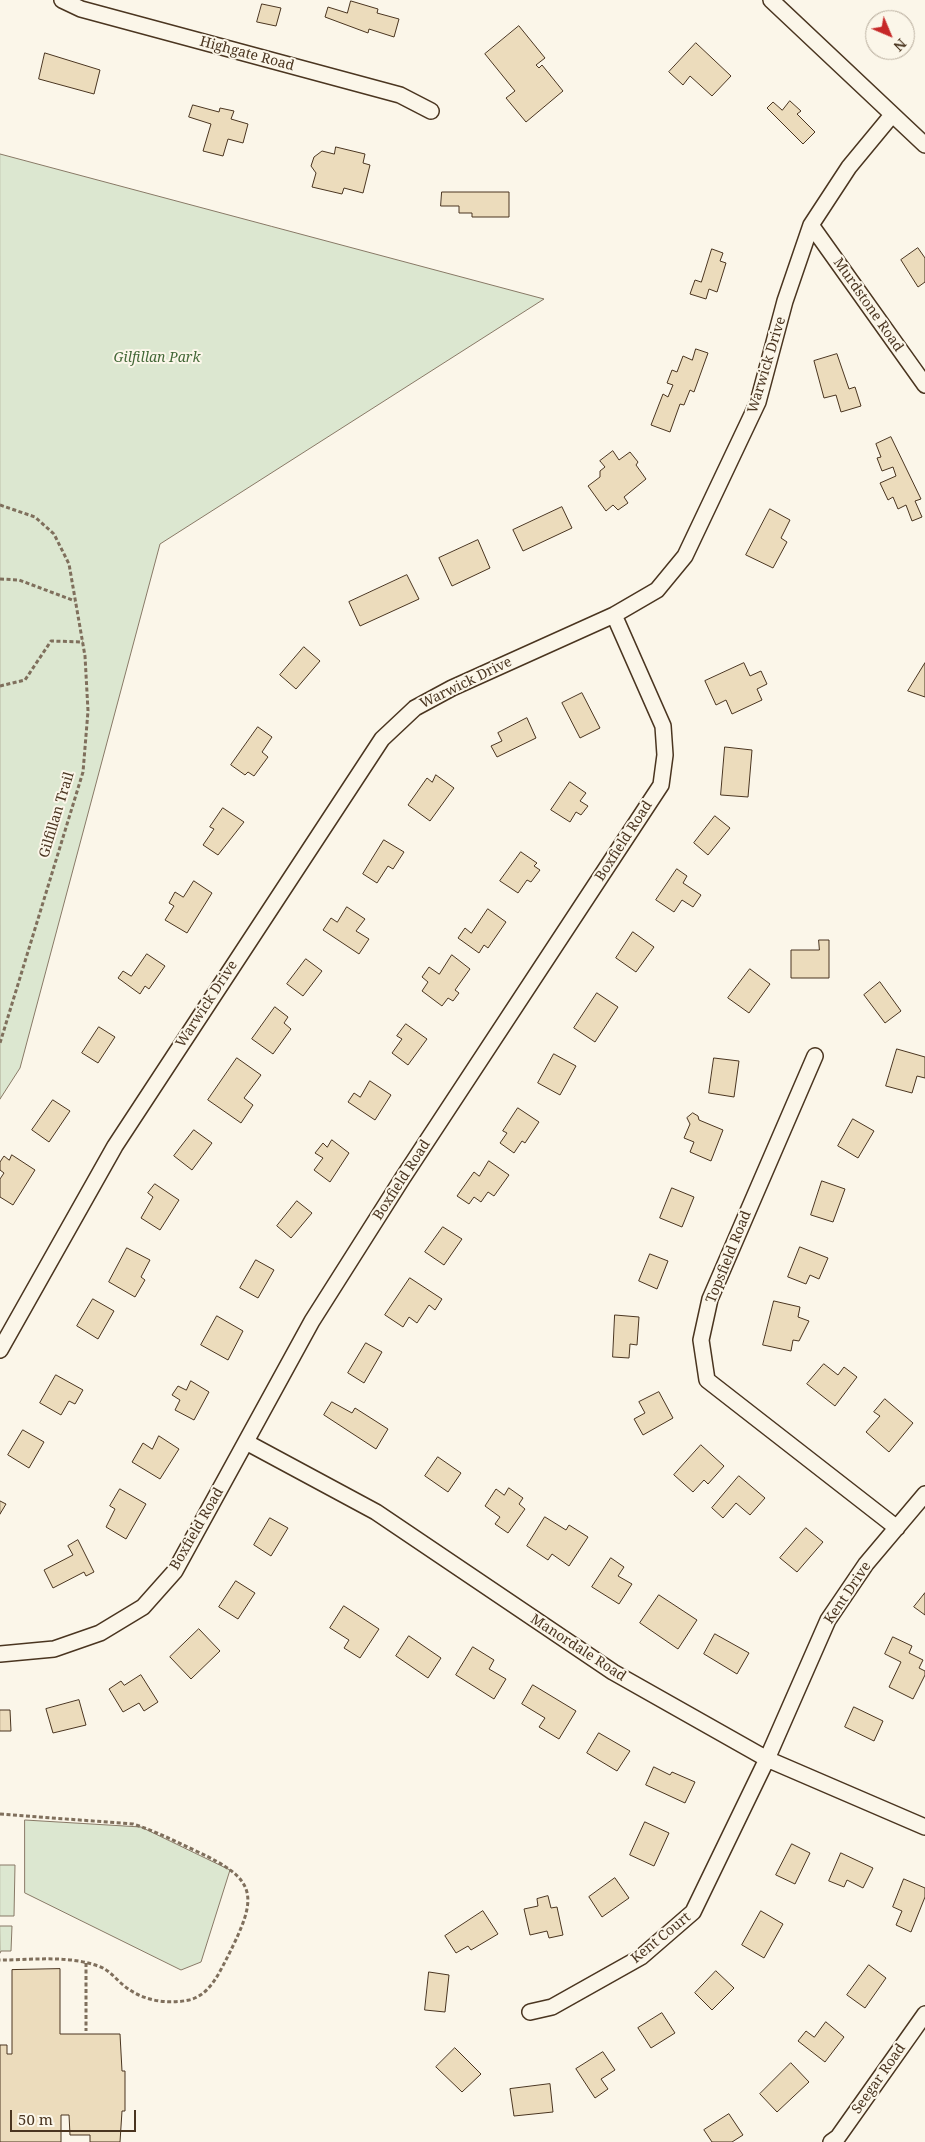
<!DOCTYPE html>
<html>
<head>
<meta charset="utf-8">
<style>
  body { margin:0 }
  #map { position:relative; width:925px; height:2142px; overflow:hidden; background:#fbf6e9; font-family:"Noto Serif",serif }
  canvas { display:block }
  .north { position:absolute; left:865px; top:10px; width:50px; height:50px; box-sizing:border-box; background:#fbf6e9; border:1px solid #b4a999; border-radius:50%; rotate:135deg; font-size:14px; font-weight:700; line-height:20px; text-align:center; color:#4a3520 }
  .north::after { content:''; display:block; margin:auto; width:18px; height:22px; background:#c62828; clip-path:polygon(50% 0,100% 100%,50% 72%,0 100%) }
  .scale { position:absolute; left:10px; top:2110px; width:126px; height:22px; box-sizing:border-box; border:2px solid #4a3520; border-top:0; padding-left:6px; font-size:15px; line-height:18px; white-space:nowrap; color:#4a3520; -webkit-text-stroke:4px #fbf6e9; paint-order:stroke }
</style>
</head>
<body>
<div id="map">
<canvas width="925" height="2142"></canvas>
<div class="north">N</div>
<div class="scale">50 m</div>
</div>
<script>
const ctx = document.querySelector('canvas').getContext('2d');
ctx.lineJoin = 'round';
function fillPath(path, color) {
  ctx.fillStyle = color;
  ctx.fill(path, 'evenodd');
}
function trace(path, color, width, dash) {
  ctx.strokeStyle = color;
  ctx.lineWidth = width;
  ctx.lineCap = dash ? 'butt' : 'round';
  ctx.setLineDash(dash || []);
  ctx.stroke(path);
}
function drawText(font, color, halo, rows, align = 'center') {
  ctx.font = font + ' "Noto Serif",serif';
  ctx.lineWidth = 4;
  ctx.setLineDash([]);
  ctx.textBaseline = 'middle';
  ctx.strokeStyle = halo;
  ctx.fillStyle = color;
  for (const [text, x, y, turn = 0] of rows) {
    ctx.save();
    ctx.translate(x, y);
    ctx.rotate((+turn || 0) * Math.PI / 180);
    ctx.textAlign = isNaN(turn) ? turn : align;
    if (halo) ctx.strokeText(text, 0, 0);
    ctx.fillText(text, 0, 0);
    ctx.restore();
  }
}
const green = new Path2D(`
  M0 154 544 299 160 544 20 1068 0 1099Z
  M25 1820 141 1827 230 1870 201 1962 181 1970 25 1893Z
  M0 1865H15L14 1916H0Z
  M0 1926H12L11 1951H1L0 1953Z`);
fillPath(green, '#dce7d0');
trace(green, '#887966', 1);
const building = new Path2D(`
  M351 1 378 9 377 13 399 19 394 37 369 29 368 33 325 17 328 7 347 13Z
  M262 4 281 8 276 26 257 22Z
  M519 26 545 58 536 65 539 68 542 65 563 91 526 122 506 98 515 91 485 54Z
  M696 43 731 76 712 96 690 76 683 85 669 72Z
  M45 53 100 70 94 94 39 79Z
  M790 101 801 111 797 114 815 132 803 144 767 108 773 102 782 110Z
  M193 105 219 112 220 108 234 111 231 119 248 124 243 143 228 139 223 156 203 151 211 124 189 117Z
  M336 147 365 154 363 163 370 165 363 193 344 188 342 194 312 187 316 173 311 166 314 157 322 151 334 154Z
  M442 192H509V217H472V213H459V206H441Z
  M918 248 925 258V282L918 287 901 260Z
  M712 249 723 253 720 261 726 263 717 292 709 289 706 299 690 294 695 280 701 282Z
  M696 349 708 353 694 392 690 390 684 405 680 404 670 432 651 425 663 394 668 397 673 385 667 383 672 370 677 372 683 356 692 360Z
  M837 354 849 389 855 387 861 406 841 412 836 395 824 398 814 361Z
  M891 437 921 499 915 501 922 517 912 521 906 505 898 509 893 497 888 500 880 483 896 476 893 467 882 471 877 458 881 457 876 444Z
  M613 451 619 460 630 452 638 462 636 465 646 479 624 497 628 503 618 510 613 505 606 511 588 486 600 477V471L605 467 600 461Z
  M562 507 572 528 523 551 513 530Z
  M770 509 790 520 781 538 787 542 773 568 746 555Z
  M478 540 490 568 452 586 439 558Z
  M407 575 419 599 360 626 349 602Z
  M304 647 320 661 296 689 280 675Z
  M744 663 750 676 761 671 767 684 757 689 762 700 732 714 726 700 716 705 705 681Z
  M925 663V697L908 691Z
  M582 693 600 728 580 738 562 703Z
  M527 718 536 738 497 757 491 746 502 741 498 733Z
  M258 727 272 737 262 752 268 757 254 776 248 772 245 775 231 765Z
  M725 747 752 750 748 797 721 795Z
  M436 775 454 788 430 821 408 805 427 778 432 782Z
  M570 782 586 793 580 801 588 806 581 815 576 812 570 822 551 810Z
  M223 808 244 822 218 855 203 845 214 829 210 827Z
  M715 816 730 828 708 855 694 843Z
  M384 840 404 852 393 869 388 866 377 883 363 874Z
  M521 852 537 863 534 866 540 870 531 882 527 880 518 893 500 881Z
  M677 869 687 876 683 883 701 895 693 907 682 900 674 912 656 900Z
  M194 881 212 893 187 933 165 920 174 906 169 903 175 892 183 897Z
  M347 907 365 919 356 931 369 939 359 954 323 930 331 918 337 922Z
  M488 909 506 922 488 948 484 945 479 953 458 938 465 928 471 933Z
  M633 932 654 947 636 972 616 958Z
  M819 940H829V978H791V950H819Z
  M147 954 165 966 149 989 145 986 140 994 118 978 123 971 131 976Z
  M452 955 470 969 455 990 459 993 453 1001 448 998 442 1006 422 991 428 982 422 977 429 967 439 974Z
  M306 959 322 971 303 996 287 984Z
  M750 969 770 984 749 1013 728 998Z
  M880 982 901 1011 885 1023 864 995Z
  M597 993 618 1007 595 1042 574 1028Z
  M275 1007 288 1017 284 1023 291 1029 273 1054 252 1039Z
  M406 1024 427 1039 408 1065 392 1053 402 1039 397 1036Z
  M99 1027 115 1037 98 1063 82 1053Z
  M897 1049 925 1057V1078L917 1076 912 1093 886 1086Z
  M554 1054 576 1066 560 1095 538 1083Z
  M237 1058 261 1075 244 1098 253 1105 241 1123 208 1100Z
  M714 1058 739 1061 734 1097 709 1093Z
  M370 1081 391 1095 375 1120 348 1102 354 1093 360 1097Z
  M53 1100 70 1111 49 1142 32 1130Z
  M518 1108 539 1122 525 1143 522 1141 514 1153 500 1143 507 1133 503 1131Z
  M693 1113 698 1116 699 1120 723 1130 711 1161 690 1152 694 1142 684 1138 690 1124 687 1118Z
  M853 1119 874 1131 858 1158 838 1146Z
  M194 1130 212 1143 192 1170 174 1156Z
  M332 1140 349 1153 330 1182 314 1170 323 1158 315 1153 323 1143 327 1147Z
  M12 1155 35 1170 13 1205 0 1197V1179L4 1173 0 1170V1162L4 1156 9 1160Z
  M489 1161 509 1175 494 1196 488 1192 481 1202 474 1197 469 1204 457 1196 474 1172 479 1176Z
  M822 1181 845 1189 833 1222 811 1215Z
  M155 1184 179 1200 160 1230 141 1218 153 1197 148 1193Z
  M672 1188 694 1197 682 1227 660 1218Z
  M297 1201 312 1213 291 1238 277 1226Z
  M443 1227 462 1239 444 1265 425 1252Z
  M800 1247 828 1258 819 1279 810 1275 806 1284 788 1277Z
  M127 1248 150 1260 141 1277 145 1280 135 1297 109 1282Z
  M650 1254 668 1261 657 1289 639 1281Z
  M256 1260 274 1270 258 1298 240 1288Z
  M410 1278 442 1299 435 1310 429 1305 417 1323 409 1317 403 1327 385 1315Z
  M93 1299 114 1311 98 1339 77 1326Z
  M774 1301 800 1307 798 1317 809 1321 799 1341 793 1340 791 1351 763 1345Z
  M615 1315 639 1317 637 1345 630 1344 629 1358 613 1357Z
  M217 1316 243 1331 228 1360 201 1345Z
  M366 1343 382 1352 364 1383 348 1373Z
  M824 1364 838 1375 844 1367 857 1377 835 1406 807 1384Z
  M56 1375 83 1390 75 1404 69 1401 61 1415 40 1403Z
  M191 1381 209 1392 194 1420 175 1410 180 1400 172 1395 178 1386 186 1390Z
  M659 1392 673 1418 643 1435 634 1419 645 1413 639 1402Z
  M885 1399 913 1423 889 1452 866 1432 880 1416 874 1412Z
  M332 1402 352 1413 355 1408 388 1429 376 1449 324 1415Z
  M23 1430 44 1442 29 1468 8 1455Z
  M159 1436 179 1449 160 1479 132 1462 143 1443 152 1449Z
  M701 1445 724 1466 708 1484 704 1480 693 1492 674 1475Z
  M438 1457 461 1473 448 1492 425 1476Z
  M739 1476 765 1498 750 1515 736 1503 723 1518 712 1508Z
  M509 1488 523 1498 519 1504 525 1509 508 1533 495 1524 500 1517 485 1506 496 1489 504 1495Z
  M120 1489 146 1504 126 1539 106 1527 115 1509 110 1506Z
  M0 1501 6 1504 0 1514Z
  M545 1517 566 1530 569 1525 588 1537 569 1566 552 1554 548 1560 527 1546Z
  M270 1518 288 1528 271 1556 254 1545Z
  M806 1528 823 1542 797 1572 780 1558Z
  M78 1540 94 1572 86 1576 84 1572 53 1588 44 1570 73 1555 68 1546Z
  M611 1558 624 1567 618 1576 632 1584 619 1604 592 1587Z
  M236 1581 255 1593 238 1619 219 1607Z
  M925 1593V1615L914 1607Z
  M659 1595 697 1620 678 1649 640 1623Z
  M344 1606 379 1629 360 1658 344 1648 349 1640 330 1628Z
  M199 1629 220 1651 191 1679 170 1657Z
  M715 1634 749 1653 737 1674 704 1654Z
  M409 1636 441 1658 428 1678 396 1656Z
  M893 1637 912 1646 909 1653 923 1660 919 1668 925 1671V1675L913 1699 889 1687 901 1662 885 1654Z
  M473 1647 494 1660 489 1669 506 1679 494 1699 456 1675Z
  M141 1675 158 1702 144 1711 139 1703 123 1712 109 1689 121 1681 124 1685Z
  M533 1685 576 1711 559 1739 539 1727 545 1718 522 1704Z
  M79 1700 86 1725 53 1733 46 1709Z
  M854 1707 883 1721 874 1741 845 1727Z
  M0 1710H10L11 1731H0Z
  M599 1733 630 1751 617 1771 587 1753Z
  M654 1767 670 1775 672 1772 695 1782 685 1803 646 1785Z
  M645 1822 669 1833 654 1866 630 1855Z
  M792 1844 810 1853 795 1884 776 1875Z
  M841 1853 873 1868 863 1888 847 1880 844 1887 829 1881Z
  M615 1878 629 1898 602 1917 589 1897Z
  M904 1879 925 1888V1897L911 1932 896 1925 902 1911 893 1907Z
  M548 1896 551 1908 557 1907 563 1935 549 1938 547 1931 530 1935 524 1909 538 1906 537 1899Z
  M483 1911 498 1934 471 1950 468 1946 456 1953 445 1936Z
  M761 1911 783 1924 764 1958 742 1945Z
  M869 1965 886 1978 865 2008 847 1995Z
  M60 1969V2034H120L122 2071H125V2111H122L120 2142H90V2135H70L69 2115H61V2142H0V2045H7V2054H12V1970Z
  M716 1971 734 1988 712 2010 695 1993Z
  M429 1972 449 1975 445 2012 425 2010Z
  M662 2013 675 2033 651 2048 638 2028Z
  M826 2022 844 2037 825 2062 798 2041 806 2031 814 2037Z
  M455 2048 481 2074 462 2092 436 2067Z
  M603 2052 615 2070 601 2079 608 2089 595 2098 576 2069Z
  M791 2063 809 2082 777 2112 760 2094Z
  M550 2084 553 2112 514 2116 510 2089Z
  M729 2114 743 2135 732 2142H712L704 2130Z`);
fillPath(building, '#ecdcbc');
trace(building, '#4a3520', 1);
const minor = new Path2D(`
  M62 0 81 9 400 95 431 111
  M771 0 925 145
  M811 225 925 385
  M815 1056 710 1299 701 1340 707 1380 897 1528
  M0 1350 115 1146 382 739 415 708 452 688 614 615 657 590 685 556 758 402 785 301 811 225 849 167 892 115
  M246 1442 376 1512 613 1672 767 1759 925 1827
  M0 1654 54 1649 100 1633 143 1607 175 1571 312 1321 402 1179 661 785 665 755 663 726 614 615
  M530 2012 552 2007 641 1957 693 1912 767 1759 828 1620 866 1564 925 1494
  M831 2142 838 2137 925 2014`);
trace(minor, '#4a3520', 18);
trace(new Path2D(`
  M0 505 35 517 54 534 69 564 85 656 88 711 83 772 0 1043
  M0 579 19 580 75 601
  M0 686 25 680 51 641 83 642
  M0 1814 133 1824C155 1831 175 1841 196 1851 259 1880 258 1896 228 1956 219 1973 210 1995 189 2000 165 2005 140 2000 122 1984 114 1977 108 1969 98 1966 68 1955 32 1960 0 1960
  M86 1963V2031`), '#7f6f5c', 3, [4, 2.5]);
trace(minor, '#fbf6e9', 15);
drawText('14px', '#4a3520', '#fbf6e9', [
  ["Highgate Road",247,54,15],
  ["Murdstone Road",868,305,55],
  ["Warwick Drive",767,365,-73],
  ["Warwick Drive",466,683,-26],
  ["Gilfillan Trail",57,815,-73],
  ["Boxfield Road",624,841,-57],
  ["Warwick Drive",207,1004,-57],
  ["Boxfield Road",402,1180,-57],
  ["Topsfield Road",729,1257,-68],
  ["Boxfield Road",197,1529,-60],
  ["Kent Drive",848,1593,-56],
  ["Manordale Road",578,1648,33],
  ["Kent Court",661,1938,-39],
  ["Seegar Road",879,2079,-55]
]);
drawText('italic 14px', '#436837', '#fbf6e9', [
  ["Gilfillan Park",157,358]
]);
</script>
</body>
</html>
